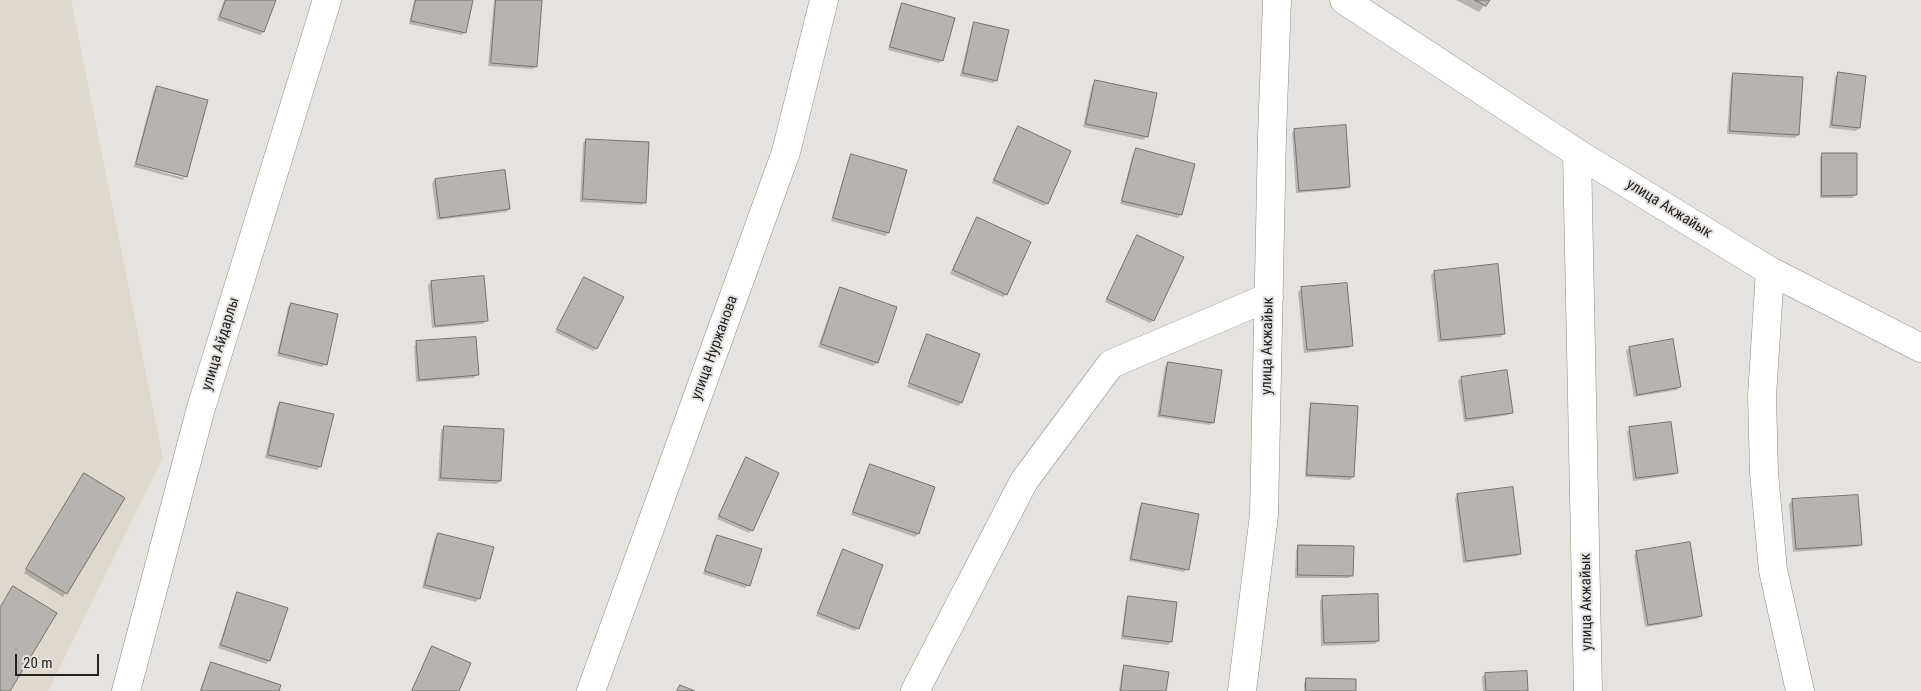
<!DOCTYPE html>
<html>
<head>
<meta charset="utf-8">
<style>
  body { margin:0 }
  #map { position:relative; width:1921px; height:691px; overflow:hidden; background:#e6e3de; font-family:"Roboto Condensed",sans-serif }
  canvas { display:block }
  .scale { position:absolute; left:15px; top:654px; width:84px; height:22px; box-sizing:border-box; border:2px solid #242321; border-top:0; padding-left:6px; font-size:15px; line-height:18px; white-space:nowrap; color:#242321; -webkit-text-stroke:4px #e6e3de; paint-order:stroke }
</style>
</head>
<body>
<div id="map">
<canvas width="1921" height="691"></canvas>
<div class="scale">20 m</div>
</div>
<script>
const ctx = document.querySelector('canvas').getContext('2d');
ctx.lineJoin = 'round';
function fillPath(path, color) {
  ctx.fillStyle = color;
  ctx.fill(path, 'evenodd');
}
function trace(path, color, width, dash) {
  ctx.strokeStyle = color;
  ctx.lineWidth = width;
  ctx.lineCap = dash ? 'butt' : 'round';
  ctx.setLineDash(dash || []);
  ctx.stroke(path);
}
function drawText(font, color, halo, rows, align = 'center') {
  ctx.font = font + ' "Roboto Condensed",sans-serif';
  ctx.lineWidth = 4;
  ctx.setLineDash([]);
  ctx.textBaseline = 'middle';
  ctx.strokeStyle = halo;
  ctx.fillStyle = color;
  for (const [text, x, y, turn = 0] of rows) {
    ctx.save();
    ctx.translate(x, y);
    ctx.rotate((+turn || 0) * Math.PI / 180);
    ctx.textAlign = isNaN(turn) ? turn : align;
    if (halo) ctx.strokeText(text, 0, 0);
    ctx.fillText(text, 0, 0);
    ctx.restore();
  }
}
fillPath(new Path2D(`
  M0 0H71L163 458 48 691H0Z`), '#e0d7cd');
fillPath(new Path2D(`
  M224 0H274L263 32 260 35 217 20Z
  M414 0H472L465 32 462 35 409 24Z
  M494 0H541L536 66 533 69 488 66Z
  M1456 0H1488L1479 12Z
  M903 5 942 60 939 63 888 50 899 8Z
  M975 23 996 80 993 83 960 76 972 26Z
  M1838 73 1859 128 1856 131 1829 128 1835 77Z
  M1734 74 1798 135 1795 138 1727 134 1731 77Z
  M1095 82 1147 136 1143 140 1083 127 1092 85Z
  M157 87 206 101 185 177 135 162 154 90Z
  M1018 128 1047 203 1044 206 992 183 1015 131Z
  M1295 130 1349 186 1346 189 1296 193 1292 133Z
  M586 140 645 202 642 205 580 202 583 143Z
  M1136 150 1181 215 1178 218 1120 204 1133 153Z
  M1823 154 1856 195 1852 198H1820V157Z
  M852 155 888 233 885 236 831 221 849 158Z
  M134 164 184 178 183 180 134 167Z
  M435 180 509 209 506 212 437 220 432 183Z
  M977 219 1006 294 1003 297 950 274 974 222Z
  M1137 237 1153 320 1150 323 1105 302 1134 240Z
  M1434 272 1504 333 1501 337 1438 342 1431 275Z
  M584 278 596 348 593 351 555 332Z
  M431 282 487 320 483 324 432 328 428 285Z
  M840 289 895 307 877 363 873 366 818 347 837 292Z
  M1301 289 1352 345 1349 348 1304 353 1298 292Z
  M291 304 325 364 322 367 277 356 288 307Z
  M928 335 979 354 961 403 958 406 907 387 925 338Z
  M417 343 477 374 474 378 416 382 414 346Z
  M1629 348 1680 387 1677 390 1634 397 1626 351Z
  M1168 363 1213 422 1210 425 1157 417 1165 366Z
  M1506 372 1512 412 1508 415 1464 422 1458 381 1461 378Z
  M280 403 320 467 317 470 265 458 277 406Z
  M1312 405 1353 477 1350 480 1305 477 1309 408Z
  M444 427 500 481 497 484 438 481 441 430Z
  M1630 428 1677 472 1674 475 1633 481 1627 432Z
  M746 459 752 530 749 533 717 519 743 462Z
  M870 466 934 488 918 534 915 537 851 515 867 469Z
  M81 478 123 498 63 597 24 573Z
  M1458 495 1520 553 1517 556 1463 563 1455 498Z
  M1792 501 1861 544 1858 547 1793 552 1789 504Z
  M1142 505 1187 569 1184 572 1129 561 1139 508Z
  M439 534 479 598 476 602 422 588 435 537Z
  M717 536 749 585 745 588 703 574 714 539Z
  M1299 547 1352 575 1349 578H1295L1296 550Z
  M843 551 858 628 855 631 816 616 840 554Z
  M1637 552 1701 616 1697 619 1645 627 1634 555Z
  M238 594 269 661 266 664 218 648 235 597Z
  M1129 597 1171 642 1168 645 1121 639 1126 600Z
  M1323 598 1378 641 1375 644 1321 646 1320 601Z
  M433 647 457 691H411L430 650Z
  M211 664 278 691H200L208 667Z
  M1125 667 1165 691H1119L1122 670Z
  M1485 674 1526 691H1483L1482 677Z
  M1307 680 1354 691H1304V683Z`), '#0003');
const building = new Path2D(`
  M226 0H276L264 32 220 17Z
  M416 0H473L466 33 411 21Z
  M496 0H542L537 67 491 63Z
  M1475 0H1490L1486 6Z
  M902 3 955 18 943 61 890 47Z
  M974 22 1009 30 997 81 963 73Z
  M1838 72 1866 76 1860 128 1832 125Z
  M1733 73 1803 77 1799 135 1730 131Z
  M1095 80 1157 93 1148 137 1086 124Z
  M157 86 208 100 187 177 136 164Z
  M1346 125 1350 187 1299 191 1294 129Z
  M1018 126 1071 151 1048 204 994 180Z
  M586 139 649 142 646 203 583 199Z
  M1136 148 1195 164 1182 215 1122 201Z
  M1822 153H1857V195L1822 196Z
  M851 154 907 170 889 233 833 218Z
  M505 170 510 209 440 218 435 179Z
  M977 217 1031 242 1007 295 953 270Z
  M1137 235 1184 257 1154 321 1107 299Z
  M1498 264 1505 334 1441 340 1434 271Z
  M484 276 488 321 435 326 431 281Z
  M584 277 624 297 597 349 557 329Z
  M1347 283 1353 346 1307 350 1301 287Z
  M840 287 897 307 878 363 821 344Z
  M291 303 338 314 327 365 279 353Z
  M927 334 980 354 962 403 909 383Z
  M476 337 479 375 419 380 416 341Z
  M1673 339 1681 387 1637 395 1629 347Z
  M1168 362 1222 370 1214 423 1160 415Z
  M1507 370 1513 413 1466 419 1461 377Z
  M280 402 334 414 321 467 268 455Z
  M1311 403 1358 406 1354 477 1307 475Z
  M1671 422 1678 473 1636 478 1629 427Z
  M444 426 504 429 501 481 441 478Z
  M746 457 779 473 753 531 719 516Z
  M870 464 935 487 919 534 853 512Z
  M84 473 125 498 67 594 26 569Z
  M1513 487 1521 554 1466 561 1457 494Z
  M1858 495 1862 545 1796 549 1792 499Z
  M1142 503 1199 514 1189 570 1131 559Z
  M438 533 494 547 480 599 425 585Z
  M717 535 762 549 750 586 705 571Z
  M1690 542 1702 616 1648 625 1636 551Z
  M1298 545 1354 546 1353 576 1298 575Z
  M843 549 883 565 859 629 818 613Z
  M13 586 57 613 10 691H0V608Z
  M237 592 288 608 270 661 221 645Z
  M1378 594 1379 641 1324 643 1322 596Z
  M1128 596 1177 602 1172 642 1123 636Z
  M432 646 471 663 459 691H412Z
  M211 662 281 685 279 691H201Z
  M1124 665 1169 672 1166 691H1121Z
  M1527 671 1528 691H1486L1485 673Z
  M1306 678 1356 679V691H1306Z
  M680 685 695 691H677Z`);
fillPath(building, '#b7b4b0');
trace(building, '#76736f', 1);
const minor = new Path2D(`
  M1344 0 1577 153 1770 271 1921 348
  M1577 153 1588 691
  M1770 271 1762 396 1764 473 1773 570 1800 691
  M126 691 201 408 327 0
  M591 691 786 152 824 0
  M915 691 1024 481 1111 364 1269 297
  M1242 691 1264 515 1272 136 1277 0`);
trace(minor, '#908c88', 29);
trace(minor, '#fff', 28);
drawText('15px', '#242321', '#e6e3de', [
  ["улица Акжайык",1669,209,32],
  ["улица Айдарлы",221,344,-73],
  ["улица Акжайык",1268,346,-89],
  ["улица Нуржанова",715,348,-70],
  ["улица Акжайык",1587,602,-91]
]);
</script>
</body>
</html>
